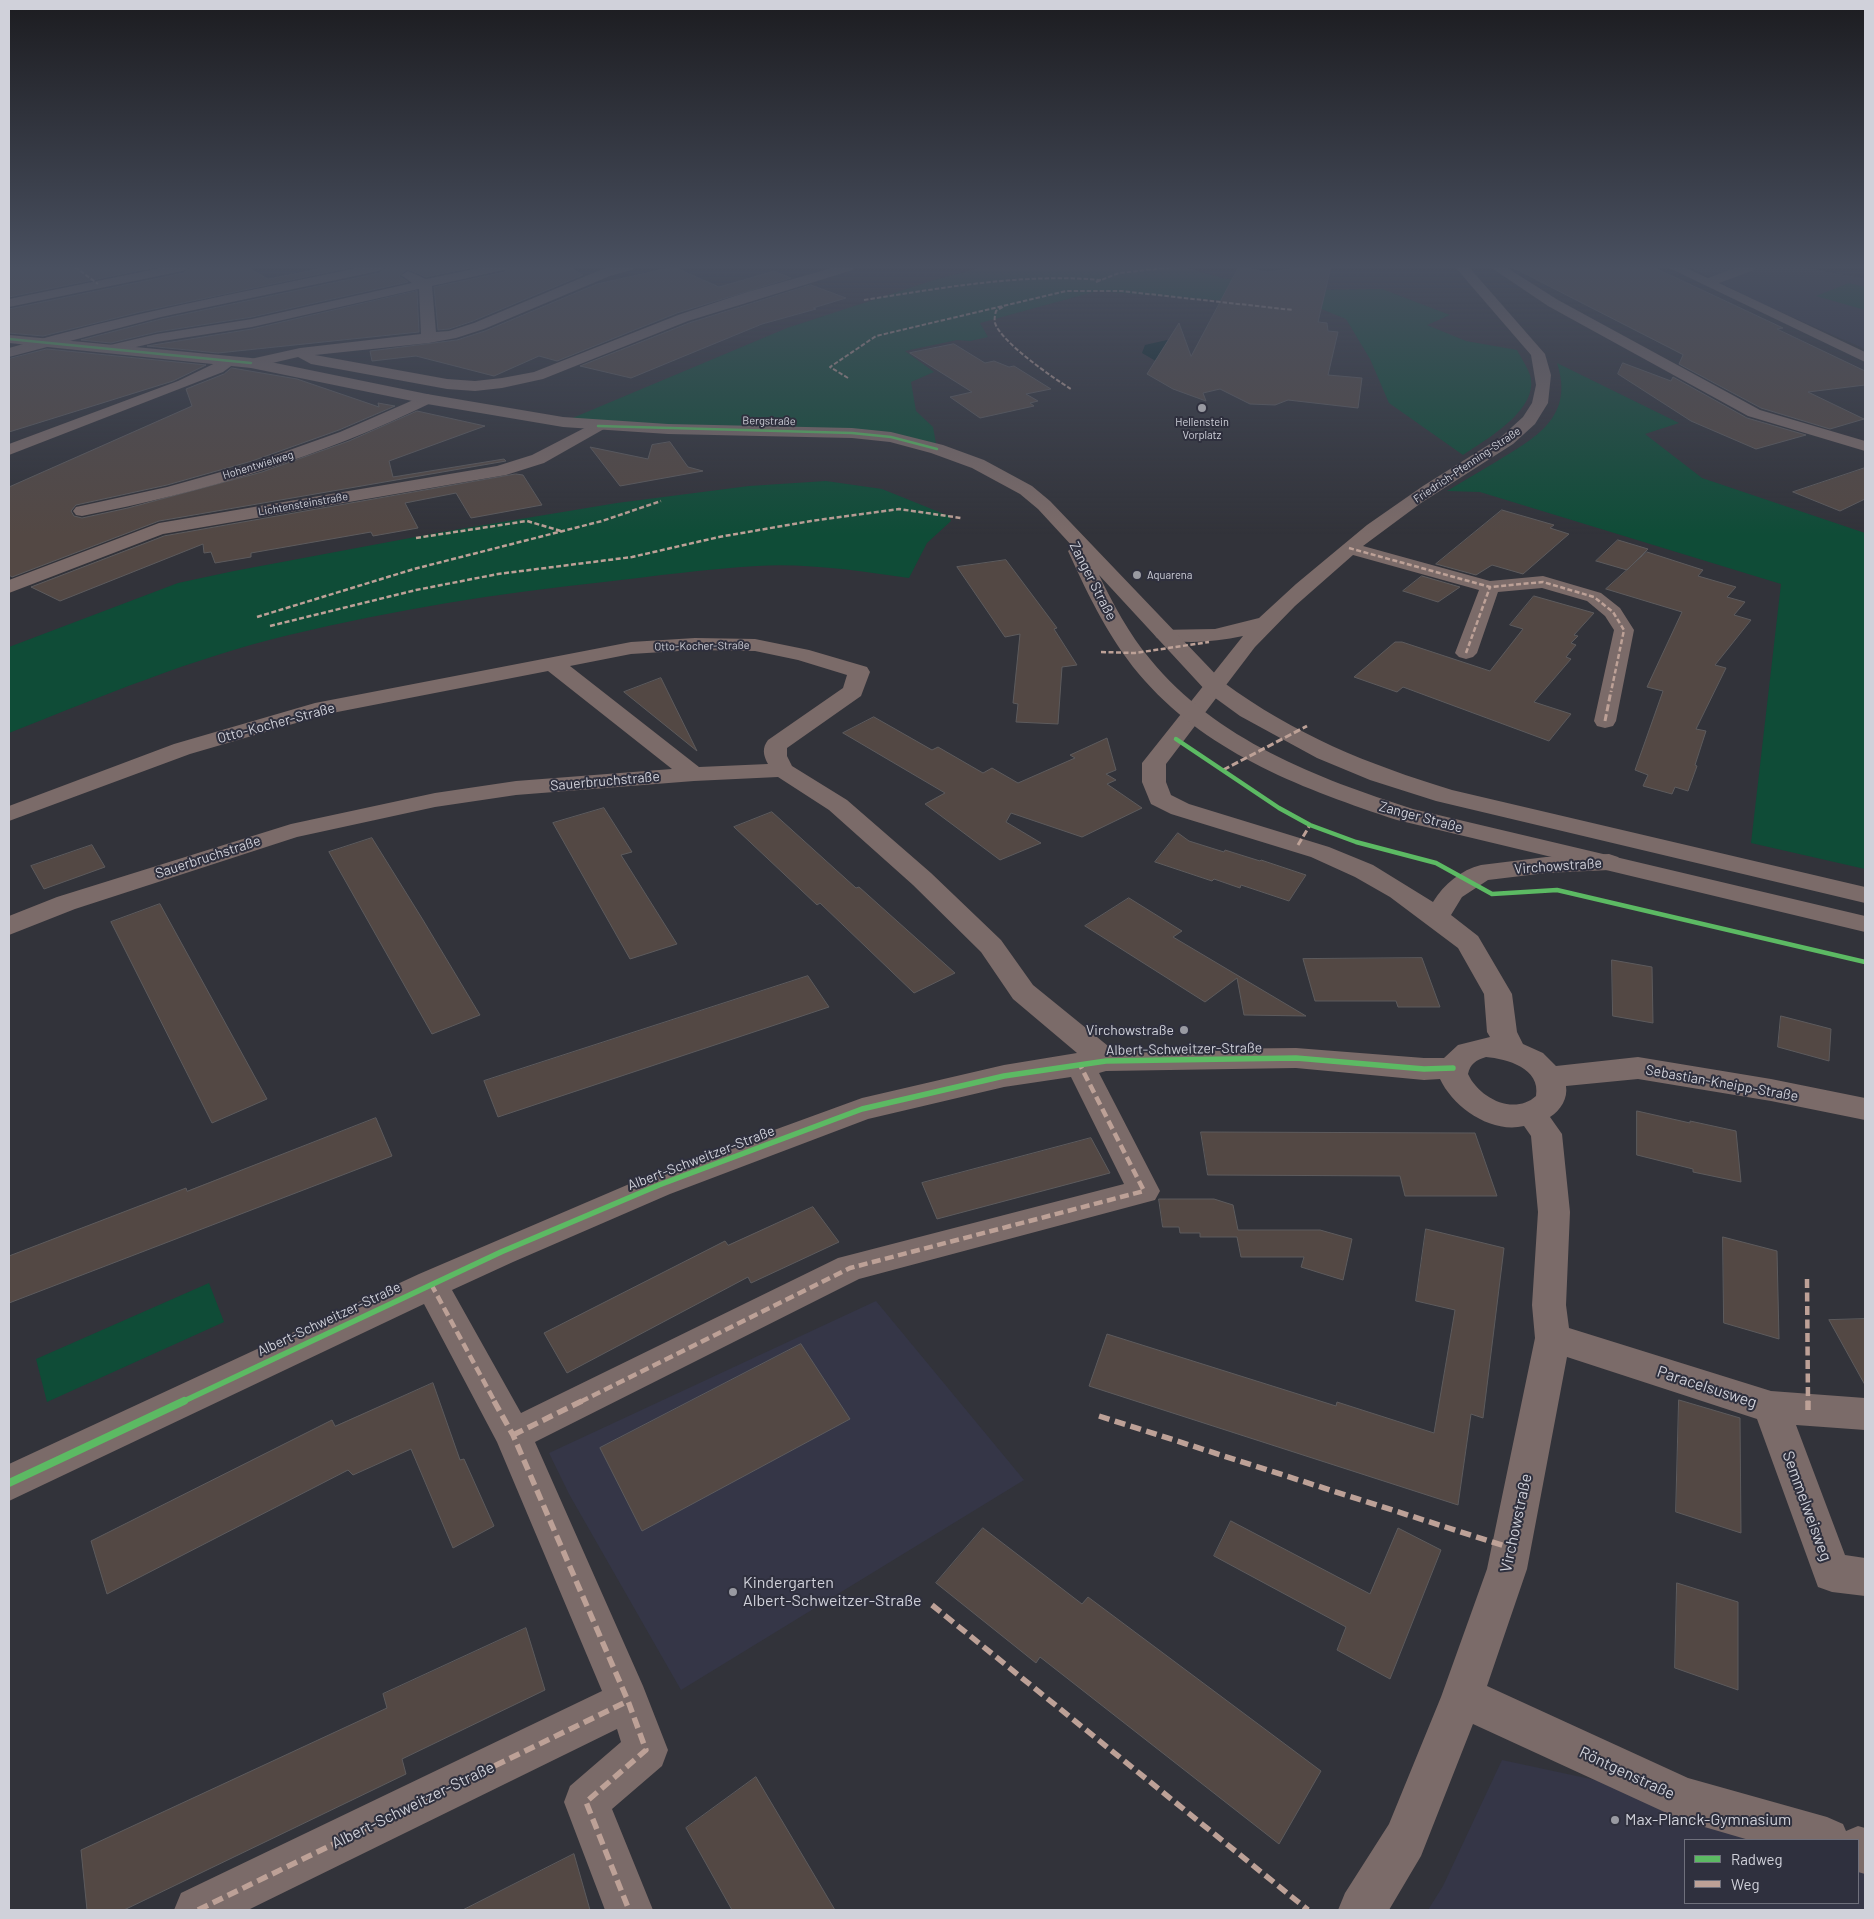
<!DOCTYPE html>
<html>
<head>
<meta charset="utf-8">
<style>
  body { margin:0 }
  #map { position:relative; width:1874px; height:1919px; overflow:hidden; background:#32333a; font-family:Barlow,sans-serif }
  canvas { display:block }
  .frame { position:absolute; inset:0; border:10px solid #d0d1da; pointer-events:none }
  .legend { position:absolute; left:1684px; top:1839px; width:175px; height:65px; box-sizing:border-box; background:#2f303e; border:1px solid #6f707c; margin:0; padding:6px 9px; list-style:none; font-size:15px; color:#d0d1da }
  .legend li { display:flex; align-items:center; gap:10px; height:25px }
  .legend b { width:25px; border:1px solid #6f707c }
</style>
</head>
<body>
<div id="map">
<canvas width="1874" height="1919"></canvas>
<div class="frame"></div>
<ul class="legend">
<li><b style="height:6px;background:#5cba63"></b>Radweg</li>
<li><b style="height:6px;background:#bda197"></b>Weg</li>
</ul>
</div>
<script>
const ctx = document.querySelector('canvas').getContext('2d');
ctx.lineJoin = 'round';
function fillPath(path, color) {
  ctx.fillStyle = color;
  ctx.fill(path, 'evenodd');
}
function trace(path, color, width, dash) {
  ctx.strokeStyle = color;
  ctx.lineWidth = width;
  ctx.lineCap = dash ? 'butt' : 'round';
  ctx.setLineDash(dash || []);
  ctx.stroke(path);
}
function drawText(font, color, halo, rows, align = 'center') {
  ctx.font = font + ' Barlow,sans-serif';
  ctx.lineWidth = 4;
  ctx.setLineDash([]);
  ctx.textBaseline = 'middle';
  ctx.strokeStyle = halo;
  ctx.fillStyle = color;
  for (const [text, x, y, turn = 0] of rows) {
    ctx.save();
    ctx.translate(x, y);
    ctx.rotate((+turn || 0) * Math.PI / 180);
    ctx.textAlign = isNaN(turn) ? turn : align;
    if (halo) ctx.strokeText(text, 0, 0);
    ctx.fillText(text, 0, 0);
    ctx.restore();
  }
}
fillPath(new Path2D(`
  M1689 267H1801L1865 278V349L1762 304Z
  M876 1301 1024 1480 681 1690 569 1494 549 1453Z
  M1502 1760 1684 1799 1827 1840H1685V1903H1858V1849L1865 1851V1910H1428L1443 1886Z`), '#353647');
fillPath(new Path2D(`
  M983 267H1184L1226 279 1275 275 1309 290 1382 289 1450 315 1427 325 1466 341 1517 350C1521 358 1527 366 1530 375 1540 409 1487 439 1463 455L1389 403 1370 359 1346 319 1319 308 1097 291 980 323 988 337 970 341 957 340 905 351 934 372 911 382 916 411 933 427 937 449 891 437 563 422 787 328 934 280Z
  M1849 283 1865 287V310L1816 296Z
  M1557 363 1679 423 1645 434 1702 478 1865 533V869L1751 843 1781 584 1480 492 1447 491C1464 481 1482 470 1499 460 1539 436 1574 415 1557 363Z
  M826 481 882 489 949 516 951 521 927 543 909 578C859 571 807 563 757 566 706 569 655 576 604 582 498 593 393 610 289 635 193 658 100 697 9 733V647L178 583 234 571 442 532 617 503 749 486Z
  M209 1283 224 1322 47 1402 36 1359Z`), '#0f4c37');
fillPath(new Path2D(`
  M1167 340 1187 351 1161 364 1142 353 1145 345Z`), '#042427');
const building = new Path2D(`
  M23 267H157L9 297V269Z
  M192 267H247L268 279 328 267H353L140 312 43 336 9 333V309L183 273Z
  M388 267H475L426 277 407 269 399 276 408 282 252 317 157 332 111 343 81 340 161 319 379 273Z
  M508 267H570L583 275 473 321 449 329 438 330 434 287 504 272Z
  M674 267 719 287 774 271 791 278 677 313 557 361 539 356 494 376 416 356 372 361 370 351 457 340 485 331 597 284Z
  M1239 267 1267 272 1306 267H1331L1318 322 1327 323 1328 331 1338 332 1328 375 1362 378 1358 408 1288 400 1275 405 1250 404 1220 389 1203 393 1206 401 1173 389 1147 374 1179 323 1191 356Z
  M1512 267H1653L1783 328 1777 329 1865 371V385L1808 392 1864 419 1830 429 1761 408 1679 364 1683 355Z
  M811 285 846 298 813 308 816 309 762 324 631 378 580 366 689 323Z
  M417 291 419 332 218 353 147 346 252 329Z
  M954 344 985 363 994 361 1009 367 1014 366 1051 389 1026 394 1038 401 1030 403 1034 406 980 418 950 397 972 392 910 353Z
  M47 349 206 365 173 381 9 432V359Z
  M1623 363 1671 381 1673 377 1747 418 1806 435 1756 449 1691 421 1618 374Z
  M232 368 297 379 379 407 378 403 395 406 339 430 252 461 167 485 76 505 71 511 74 516 82 518 128 508 262 472 349 441 417 411 485 426 389 461 393 477 504 459 506 461 159 521 12 577 9 575V487L192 406 186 389 224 374Z
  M670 442 688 467 703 471 620 486 590 447 648 459 652 445Z
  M1865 468V499L1840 511 1793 492Z
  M516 474 523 475 542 505 471 518 456 493 405 503 418 528 373 536 371 532 251 553V557L215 563 211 552 204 553 203 544 60 601 31 587 164 536Z
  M1502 510 1554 525 1550 528 1569 534 1523 574 1492 565 1476 575 1436 564Z
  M1618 540 1648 549 1627 570 1596 561Z
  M1647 552 1703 570 1698 576 1736 587 1727 597 1745 602 1734 615 1751 620 1715 665 1726 668 1696 729 1706 731 1695 765 1697 766 1688 791 1675 787 1672 794 1643 786 1648 775 1635 770 1663 691 1647 687 1682 612 1606 589Z
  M1006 560 1057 628 1054 629 1077 665 1062 667 1058 724 1016 722 1018 704 1013 703 1020 634 1005 637 957 567Z
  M1422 576 1460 587 1438 602 1403 591Z
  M1534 596 1594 613 1574 635 1578 636 1571 643 1576 645 1566 657 1571 659 1534 702 1571 714 1549 741 1403 687 1397 692 1354 677 1395 642H1402L1490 671 1523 629 1510 625Z
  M661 678 697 751 624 692Z
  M874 717 932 750 938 747 983 773 992 768 1018 783 1075 758 1070 755 1107 738 1116 770 1106 774 1116 780 1107 784 1142 808 1082 837 1011 813 1006 822 1041 843 1000 860 925 804 945 793 843 733Z
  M604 808 632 852 621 855 677 944 630 959 553 823Z
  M772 812 856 888 859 887 955 973 914 993 820 903 817 905 734 827Z
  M1178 833 1189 841 1224 852 1225 850 1260 861 1261 860 1306 875 1289 901 1241 885 1240 888 1214 879 1212 881 1155 862Z
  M372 838 423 920 480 1015 432 1034 329 852Z
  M92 845 105 867 44 889 31 866Z
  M1129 898 1182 931 1173 937 1306 1016 1244 1015 1237 978 1205 1002 1085 926Z
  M160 904 267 1099 212 1123 111 922Z
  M1422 958 1440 1007H1398L1396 1001H1315L1303 959Z
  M1612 960 1652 967 1653 1023 1613 1016Z
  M808 976 829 1007 498 1117 484 1081Z
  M1781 1016 1831 1029 1829 1061 1778 1047Z
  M1637 1111 1690 1123V1121L1736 1131 1741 1182 1693 1172V1169L1637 1155Z
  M376 1118 392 1156 9 1303V1256L186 1188 187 1191Z
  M1201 1132 1475 1133 1497 1196H1405L1400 1176 1208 1175Z
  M1091 1138 1110 1173 937 1219 922 1183Z
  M1159 1199H1214L1233 1205 1238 1230H1320L1352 1239 1343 1280 1301 1267 1304 1257H1241L1237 1237H1200V1233H1180L1179 1227H1163Z
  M813 1207 839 1242 751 1283 748 1277 567 1373 544 1333 725 1241 728 1245Z
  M1426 1229 1504 1248 1483 1418 1471 1414 1458 1505 1089 1386 1107 1334 1336 1406 1337 1402 1434 1433 1455 1310 1416 1301Z
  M1723 1237 1777 1251 1779 1339 1724 1323Z
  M1865 1319V1385L1829 1320Z
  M801 1344 850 1419 642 1531 600 1448Z
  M433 1383 460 1460 464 1459 494 1526 453 1548 411 1449 353 1475 348 1470 107 1594 91 1541 332 1420 335 1426Z
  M1679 1400 1740 1418 1741 1533 1676 1512Z
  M1231 1521 1370 1594 1398 1528 1441 1550 1390 1679 1337 1650 1346 1627 1214 1556Z
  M983 1528 1082 1604 1088 1597 1321 1771 1279 1844 1040 1657 1036 1663 936 1583Z
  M1677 1583 1738 1602V1690L1675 1668Z
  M526 1628 545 1690 402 1759 406 1774 124 1910H87L81 1850 387 1708 383 1694Z
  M756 1777 835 1910H732L686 1828Z
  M574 1854 590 1910H463Z`);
fillPath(building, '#534844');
trace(building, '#5d5b5d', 1);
fillPath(new Path2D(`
  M165 267H190L183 271 9 307V299Z
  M361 267H386L379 271 161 317 9 357V348C125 314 243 292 361 267Z
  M483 267H506L504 270 432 286 436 332 449 331 474 323 600 270 613 267H634L632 270 610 276 484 329 456 338 429 343 315 355 447 379 475 381 502 378 534 372 678 315 747 292 835 267H855L853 270 688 321 543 379 502 388 475 391 447 389 311 364 298 357 251 368 243 363 246 360 300 348 421 334 419 289 252 327 157 342 111 353 104 349 106 346 157 334 252 319 412 283 401 275 408 271 426 279Z
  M1455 267H1469L1545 354 1551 375 1548 403 1535 424 1513 444 1421 503 1363 546 1490 581 1543 576 1601 593 1620 608 1634 630 1616 721 1613 726 1605 728 1597 726 1594 721 1614 630 1605 616 1587 601 1542 588 1498 592 1477 653 1473 657 1466 659 1459 657 1455 653 1479 590 1353 555 1295 606 1255 647 1166 764V782L1171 795 1189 804 1329 847 1373 865 1433 902C1444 884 1461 870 1481 865L1546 857 1609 854 1618 857 1622 862 1618 867 1609 870 1546 873 1488 880 1462 897 1451 915 1478 936 1512 994 1517 1032 1523 1044 1543 1053 1556 1066 1638 1057 1771 1079 1865 1098V1120L1771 1101 1638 1079 1566 1086C1568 1098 1561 1110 1550 1117L1562 1134 1570 1212 1566 1305 1569 1328 1771 1391 1865 1398V1430L1796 1425 1845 1555 1865 1558V1596L1832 1592 1818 1587 1757 1419 1567 1357 1527 1569 1487 1686 1688 1778 1827 1817 1843 1824 1846 1831 1858 1826 1865 1828V1874L1858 1872V1840H1749L1684 1821 1473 1724 1421 1856 1389 1910H1338L1345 1893 1389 1824 1441 1697 1487 1569 1535 1338 1532 1305 1538 1212 1531 1136 1524 1126C1491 1134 1453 1107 1440 1079L1424 1080 1296 1068 1106 1071 1099 1073 1160 1191 1155 1200 859 1279 535 1442 643 1686 668 1750 662 1766 612 1809 653 1910H605L564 1802 570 1786 621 1742 617 1729 248 1910H174L181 1893 602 1691 497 1442 424 1304 9 1501V1464L419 1274 648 1176 862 1098 1004 1065 1077 1053 1013 999 981 952 913 885 829 810 778 777 694 781 516 795 435 807 297 837 75 909 9 935V916L57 897 291 824 435 793 516 781 672 769 548 671 327 714 190 754 9 821V806L174 744 315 703 631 642 695 638 755 639 809 650 867 667 870 672 861 696 787 748V756L792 766 847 800 931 873 1001 940 1033 985 1113 1050 1296 1048 1424 1058H1444L1458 1045 1490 1037 1487 1032 1484 994 1458 948 1390 897 1355 877 1311 857 1171 814 1151 804 1142 782V763L1243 636C1214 642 1185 645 1157 638L1154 634 1157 630 1215 629 1259 618 1296 584 1367 525 1423 486 1501 437 1523 417 1532 403 1536 385 1531 355ZM695 650 755 651 798 660 847 675 843 688 768 740C762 748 763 755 768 764L699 767 570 666 631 654ZM1486 1057C1507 1059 1541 1068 1536 1096 1514 1116 1479 1098 1468 1074 1470 1064 1476 1060 1486 1057ZM1071 1077 1124 1184 838 1258 521 1413 452 1290 513 1262 670 1194 868 1119 1004 1087Z
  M1490 267H1506L1558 300 1760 410 1865 441V451L1748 416 1548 306Z
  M1667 267H1684L1708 278 1738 267H1755L1754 270 1719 283 1865 352V362Z
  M230 356 238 361 223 372 9 455V444L178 381Z
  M427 394 433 396 435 399 433 402C321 457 204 492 82 516L76 515 73 511 76 507 167 487 253 463 340 432Z
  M598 421 604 423 606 426 604 429 544 463 506 475 163 534 9 593V580L159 523 497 466 532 455Z`), '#7b6b69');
fillPath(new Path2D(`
  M9 335 251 358 427 394 563 417 668 424 852 428 891 432 943 445 984 460 1032 486 1050 501 1223 682C1295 735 1367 764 1452 790L1865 887V903L1436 801 1370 780 1317 758 1240 716 1207 692 1099 575C1113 604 1129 634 1150 659 1216 740 1317 778 1413 809L1865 916V932L1397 820C1306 790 1211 755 1145 681 1111 643 1089 597 1068 551L1073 547 1038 509 1020 494 972 468 931 453 890 442 852 438 668 434 563 427 427 404 251 368 9 343Z`), '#7b6b69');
trace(new Path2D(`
  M75 267 98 284
  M1096 282 1119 273 1175 267
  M864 300C943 288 1021 273 1101 280
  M1003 307 996 311C995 315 994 319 995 323 1001 342 1053 378 1071 389
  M848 378 830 367 876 336 1066 291H1121L1293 310`), '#bda197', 2, [4.5, 2]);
trace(new Path2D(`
  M416 538 527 521 561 531
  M1349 548 1490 587 1543 582 1594 597 1613 612 1624 630 1611 692
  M257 617 414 569 602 521 661 501
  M270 626 416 590 498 574 632 557 719 537 811 521 899 509 961 518
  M1101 652 1135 653 1209 642
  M1466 653 1490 587`), '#bda197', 2.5, [5, 2.5]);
trace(new Path2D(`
  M1605 721 1611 691
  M1223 770 1307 726
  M1298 845 1310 825`), '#bda197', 3, [7, 3]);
trace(new Path2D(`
  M1807 1279 1808 1402
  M431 1284 495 1402
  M580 1402 850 1268 1144 1191 1079 1063`), '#bda197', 4.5, [9, 4.5]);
trace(new Path2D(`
  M494 1401 513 1435 628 1701 646 1750 586 1802 629 1910
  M1808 1401V1410
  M1099 1416 1511 1548
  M513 1435 582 1401
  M932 1605 1308 1910
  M198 1910 628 1701`), '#bda197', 5.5, [11, 5.5]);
trace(new Path2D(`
  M9 339 251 363
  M598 426 852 433 891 437 937 449`), '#5cba63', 2.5);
trace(new Path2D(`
  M1176 739 1279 808 1310 825 1356 842 1436 863 1492 894 1557 890 1865 962`), '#5cba63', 4.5);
trace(new Path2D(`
  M182 1402 501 1252 659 1185 862 1109 1004 1076 1106 1061 1296 1058 1424 1069 1453 1068`), '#5cba63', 5.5);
trace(new Path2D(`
  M9 1483 184 1401`), '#5cba63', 8);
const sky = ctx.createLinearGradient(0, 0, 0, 535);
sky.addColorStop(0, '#1c1c20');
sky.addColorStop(0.5, '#495060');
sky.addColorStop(1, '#49506000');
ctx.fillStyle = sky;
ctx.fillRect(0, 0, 1874, 535);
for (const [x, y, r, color] of [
  [1202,408,5,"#999aa2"],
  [1137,575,5,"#999aa2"],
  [1184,1030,5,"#999aa2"],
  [733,1592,5,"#999aa2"],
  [1615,1820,5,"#999aa2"]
]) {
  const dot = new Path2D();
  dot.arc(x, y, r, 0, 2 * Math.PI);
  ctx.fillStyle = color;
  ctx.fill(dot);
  trace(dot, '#2f303e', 2);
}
drawText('11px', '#d0d1da', '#2f303e', [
  ["Bergstraße",769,421,1],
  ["Hohentwielweg",258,465,-17],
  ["Friedrich-Pfenning-Straße",1467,465,-34],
  ["Lichtensteinstraße",303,504,-10],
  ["Otto-Kocher-Straße",702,646,-1]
]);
drawText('11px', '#d0d1da', '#2f303e', [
  ["Hellenstein",1202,422],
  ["Vorplatz",1202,435],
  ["Aquarena",1147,575,"left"]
]);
drawText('14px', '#d0d1da', '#2f303e', [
  ["Zanger Straße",1093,581,63],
  ["Otto-Kocher-Straße",276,723,-15],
  ["Sauerbruchstraße",605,781,-5],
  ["Zanger Straße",1421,817,15],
  ["Sauerbruchstraße",208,857,-18],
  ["Virchowstraße",1558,866,-4],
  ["Albert-Schweitzer-Straße",1184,1049,-1],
  ["Sebastian-Kneipp-Straße",1722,1083,10],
  ["Albert-Schweitzer-Straße",701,1158,-21],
  ["Albert-Schweitzer-Straße",329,1319,-25]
]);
drawText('14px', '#d0d1da', '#2f303e', [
  ["Virchowstraße",1174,1030]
], 'right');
drawText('16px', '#d0d1da', '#2f303e', [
  ["Paracelsusweg",1707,1387,18],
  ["Semmelweisweg",1807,1506,70],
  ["Virchowstraße",1516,1523,-78],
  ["Röntgenstraße",1627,1773,25],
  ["Albert-Schweitzer-Straße",413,1805,-26]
]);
drawText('16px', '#d0d1da', '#2f303e', [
  ["Kindergarten",743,1583],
  ["Albert-Schweitzer-Straße",743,1601],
  ["Max-Planck-Gymnasium",1625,1820]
], 'left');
</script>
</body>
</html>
